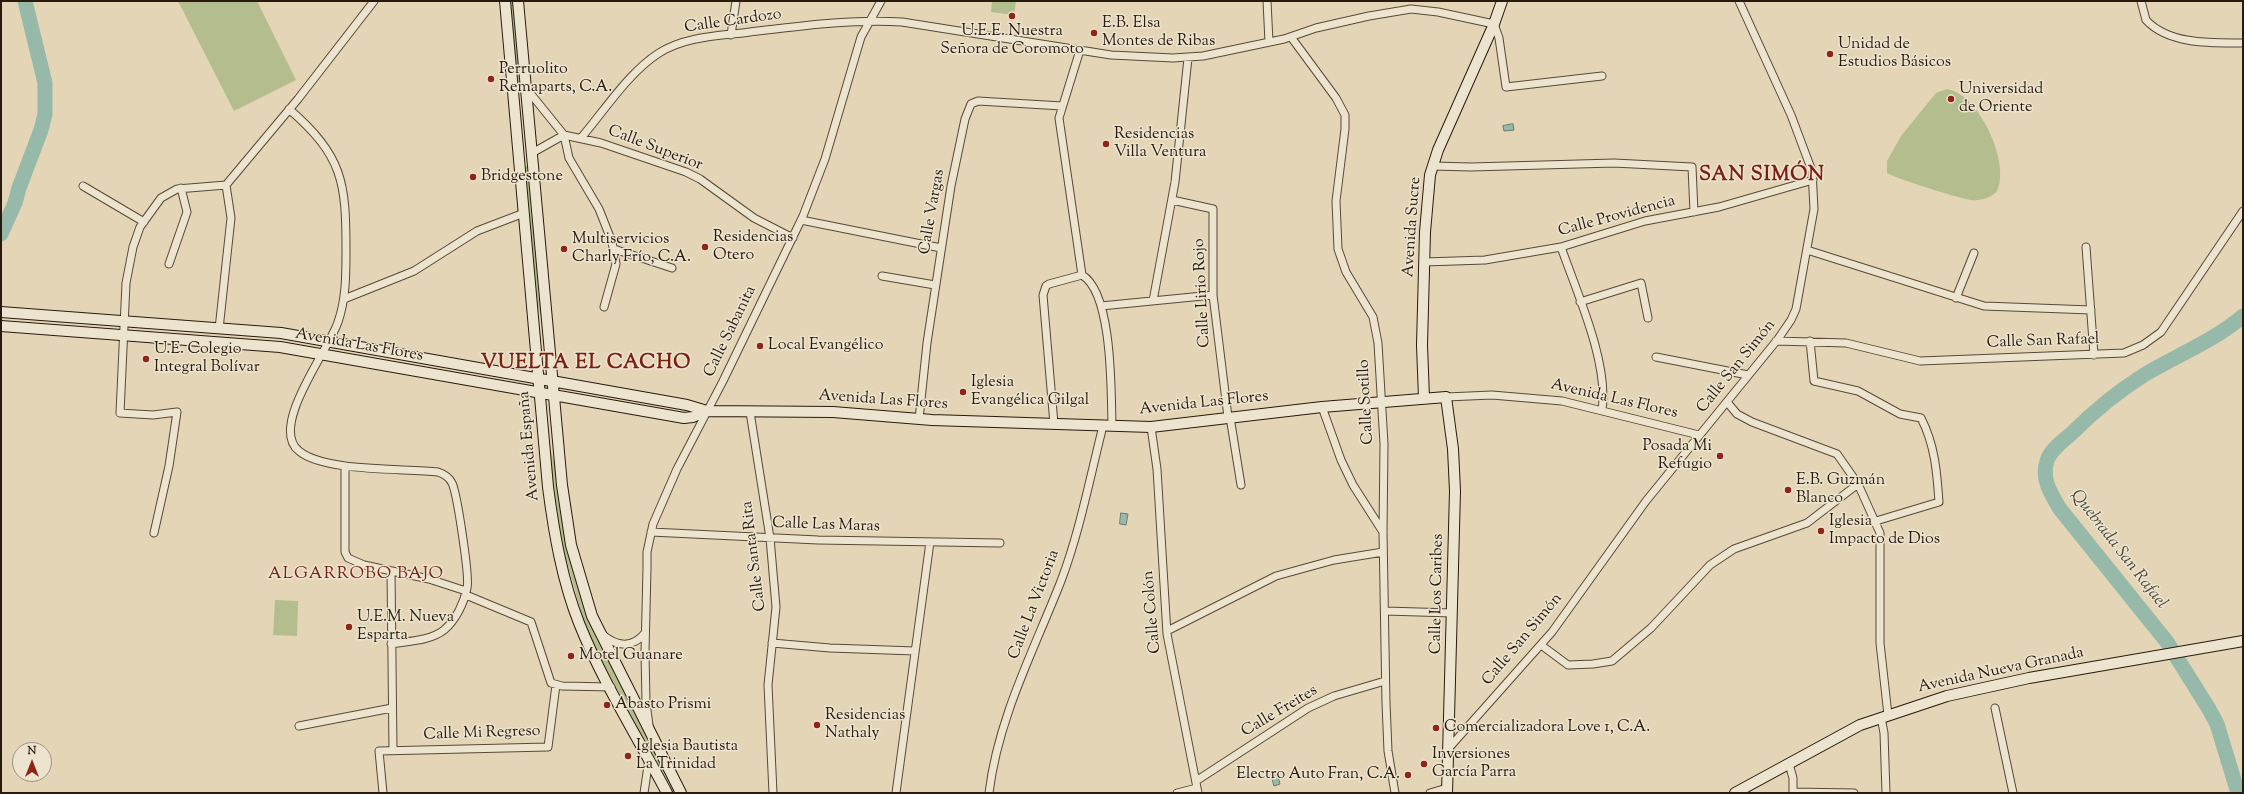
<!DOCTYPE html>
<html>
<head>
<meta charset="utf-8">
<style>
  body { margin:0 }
  #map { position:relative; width:2244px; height:794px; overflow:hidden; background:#e4d5b6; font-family:"Sorts Mill Goudy",serif }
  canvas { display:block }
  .frame { position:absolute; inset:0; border:2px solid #281a0d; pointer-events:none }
  .north { position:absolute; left:12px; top:742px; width:40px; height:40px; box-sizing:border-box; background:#ede4d0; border:1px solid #9e9382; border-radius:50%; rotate:0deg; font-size:11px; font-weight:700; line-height:16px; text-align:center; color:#281a0d }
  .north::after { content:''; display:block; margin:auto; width:14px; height:18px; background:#8f2418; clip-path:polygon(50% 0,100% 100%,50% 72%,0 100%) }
</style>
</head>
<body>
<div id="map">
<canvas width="2244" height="794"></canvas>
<div class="frame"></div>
<div class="north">N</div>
</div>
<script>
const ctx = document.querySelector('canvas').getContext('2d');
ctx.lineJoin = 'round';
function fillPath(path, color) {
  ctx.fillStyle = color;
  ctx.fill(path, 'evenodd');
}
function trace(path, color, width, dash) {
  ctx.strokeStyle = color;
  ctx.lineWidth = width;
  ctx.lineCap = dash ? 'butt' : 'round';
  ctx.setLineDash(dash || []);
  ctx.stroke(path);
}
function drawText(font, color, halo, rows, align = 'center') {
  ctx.font = font + ' "Sorts Mill Goudy",serif';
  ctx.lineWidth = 3;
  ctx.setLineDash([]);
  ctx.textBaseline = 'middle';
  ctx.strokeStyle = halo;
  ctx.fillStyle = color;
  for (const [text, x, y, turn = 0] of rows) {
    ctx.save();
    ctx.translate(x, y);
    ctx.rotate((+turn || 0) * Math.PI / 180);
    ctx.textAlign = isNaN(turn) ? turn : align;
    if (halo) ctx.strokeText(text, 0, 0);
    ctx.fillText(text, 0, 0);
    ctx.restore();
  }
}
fillPath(new Path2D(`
  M178 1H257L296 80 234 111Z
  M509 1H514L521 92 516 74Z
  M992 1H1016L1014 15 991 12Z
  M1947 89C1979 94 2011 163 1997 191 1991 198 1980 201 1971 200 1961 199 1894 178 1887 173V161L1901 136 1936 93Z
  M527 166H529L546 366 542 322 537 303 525 167Z
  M546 408 550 449 556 467 567 546 587 618 676 793H672L596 649 583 619 559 533 553 486Z
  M275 600 298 601 297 636 273 635Z`), '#b4bd8e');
const water = new Path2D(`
  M1513 124 1514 130 1504 131 1503 126Z
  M1121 513 1128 514 1126 525 1120 524Z
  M1277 773 1280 784 1274 786 1271 775Z`);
fillPath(water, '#96b9aa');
trace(water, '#6a796b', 1);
trace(new Path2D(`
  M1 234 15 203 19 188 41 130 45 114V83L25 1
  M2238 793 2217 724 2209 709 2167 642 2060 509C2051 494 2041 479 2047 461 2050 450 2063 441 2071 434 2093 412 2117 392 2144 375 2177 355 2214 341 2243 316`), '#96b9aa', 15);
const street = new Path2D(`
  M1267 1 1269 42
  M2141 1 2146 20C2169 45 2213 43 2243 43
  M731 35 736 1
  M1291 37 1336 98 1345 115V129L1336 201 1338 249 1346 272 1373 317 1378 343 1384 444 1383 532 1386 703 1388 751 1395 793
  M1080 50 1059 118 1082 275
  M526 88 564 135 569 158 599 209 612 242 616 264 604 307
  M289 109C343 156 346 182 346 250 346 275 346 299 338 322 330 348 268 427 299 451 324 472 403 468 438 472 444 474 449 477 452 483 457 493 470 578 467 588 464 603 456 620 444 630 430 641 408 641 391 644
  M581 138C604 111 629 72 659 53 686 36 720 36 750 32 801 26 852 19 902 22L1111 55 1173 58 1203 56 1284 39 1316 28 1369 16 1411 9 1438 12 1494 24 1499 38 1506 87 1602 76
  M532 153 564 135 601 143 686 172 700 179 754 218 793 238
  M1432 166 1471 167 1614 163 1692 167 1694 212
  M83 186 144 222
  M1172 200 1213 209V295L1228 417
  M801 220 941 248
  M1561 247C1577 293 1609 363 1602 410
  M2086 247 2094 355
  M614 249 672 268
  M1807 250 1984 306 2091 310
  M1424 262 1485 260 1561 247 1645 221 1719 207 1813 180
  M169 264 187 212 181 188
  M882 276 935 285
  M1956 298 1974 253
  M344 299 414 271 477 231 524 213
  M1153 301 1175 182 1188 58
  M1580 302 1641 283 1648 318
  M1101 306 1213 295
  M219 329 231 218 226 185 298 99 374 1
  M1776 341 1846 343 1920 361 2124 353 2143 345 2161 332 2243 211
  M1810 341 1814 381 1858 391 1900 414 1921 418C1935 445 1937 473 1939 502L1876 521
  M1656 357 1748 375
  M1446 397 1492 395 1562 401 1699 435
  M1727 402 1737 414 1752 422 1837 454 1858 484 1880 533V643L1888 715
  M1322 407 1341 460 1353 485 1383 532
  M750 412 770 538 776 607 768 685 773 793
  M1230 417 1241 485
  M919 419 927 343 951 186 965 119 971 104 978 101 1062 106
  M1054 424 1043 295 1046 286 1049 284 1082 275C1113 293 1111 393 1112 426
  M1151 427 1157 469 1167 634 1198 793
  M345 466V552L348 558 364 565 429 579 466 591
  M651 532 818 540 1000 543
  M154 533 169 466 177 412 153 415 120 413 126 283 133 247 140 227 161 198 177 189 226 185
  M391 571 393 750
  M466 595 531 622 551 683 562 686 611 687
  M1385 611 1452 613
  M1167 631 1276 576 1334 560 1383 552
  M603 635C617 647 633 648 645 633
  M772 643 830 648 915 651
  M1541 645 1568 665 1593 664 1612 661 1651 628 1710 565 1734 549 1807 523 1858 484
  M1995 708 2013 793
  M1881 717 1884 733 1886 793
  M649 725 646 703 645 652 647 568V552L653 524 677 469 723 381 803 216 825 159 861 37 881 1
  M299 726 392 708
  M1448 749 1552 632 1646 501 1778 339 1791 320 1796 309 1814 209 1812 171 1791 115 1739 1
  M1789 764 1793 778V793
  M1196 781 1308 708 1334 696 1385 681
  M1793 792 1854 793
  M383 793 379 751 548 747 556 685
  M644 793 649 759
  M896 793 930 542
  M989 793C998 718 1034 650 1061 581 1080 531 1090 477 1103 426
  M1177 793 1197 788
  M1430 793 1447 788`);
const secondary = new Path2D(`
  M505 1 548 487C554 533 562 580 579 623 602 681 638 738 667 793
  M518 1 562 485 571 545 592 616 681 793
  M1 312 281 333 687 405 707 411 833 412 932 420 1151 427 1322 407 1446 397 1453 449 1455 491 1447 793
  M1 326 280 347 684 418 693 417 707 411
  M1424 398 1422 345 1425 232 1430 175 1438 150 1494 24 1502 1
  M1735 793 1860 725 1947 696 2029 678 2243 641`);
trace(street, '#574937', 9);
trace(secondary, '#281a0d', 12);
trace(street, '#ede4d0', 7);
trace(secondary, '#ede4d0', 10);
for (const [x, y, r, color] of [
  [1012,16,4,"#8f2418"],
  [1094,33,4,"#8f2418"],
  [1830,54,4,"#8f2418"],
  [491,79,4,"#8f2418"],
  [1951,99,4,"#8f2418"],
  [1106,144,4,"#8f2418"],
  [473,177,4,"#8f2418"],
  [705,247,4,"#8f2418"],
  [564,249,4,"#8f2418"],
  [760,346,4,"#8f2418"],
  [146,359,4,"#8f2418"],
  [963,392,4,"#8f2418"],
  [1720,456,4,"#8f2418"],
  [1788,490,4,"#8f2418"],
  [1821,531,4,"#8f2418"],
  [349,627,4,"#8f2418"],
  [571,656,4,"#8f2418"],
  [607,705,4,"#8f2418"],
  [817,725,4,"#8f2418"],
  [1436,728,4,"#8f2418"],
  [628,756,4,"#8f2418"],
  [1424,764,4,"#8f2418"],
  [1408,775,4,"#8f2418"]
]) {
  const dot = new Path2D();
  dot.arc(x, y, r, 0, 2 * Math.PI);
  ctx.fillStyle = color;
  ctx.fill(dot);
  trace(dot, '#ede4d0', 1.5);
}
drawText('16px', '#281a0d', '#ede4d0', [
  ["Calle Cardozo",733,22,-8],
  ["Calle Superior",655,149,21],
  ["Calle Vargas",933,212,-80],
  ["Calle Providencia",1617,217,-15],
  ["Avenida Sucre",1413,227,-86],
  ["Calle Lirio Rojo",1203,293,-93],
  ["Calle Sabanita",731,332,-64],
  ["Calle San Rafael",2043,342,-2],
  ["Avenida Las Flores",359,346,10],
  ["Calle San Simón",1737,367,-51],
  ["Avenida Las Flores",1614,400,13],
  ["Avenida Las Flores",883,401,4],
  ["Calle Sotillo",1367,402,-93],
  ["Avenida Las Flores",1204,404,-6],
  ["Avenida España",530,446,-95],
  ["Calle Las Maras",826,526,2],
  ["Calle Santa Rita",755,556,-97],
  ["Calle Los Caribes",1438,594,-89],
  ["Calle La Victoria",1035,605,-69],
  ["Calle Colón",1153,612,-95],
  ["Calle San Simón",1523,640,-50],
  ["Avenida Nueva Granada",2001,671,-12],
  ["Calle Freites",1280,712,-31],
  ["Calle Mi Regreso",482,734,-2]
]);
drawText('16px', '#281a0d', '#ede4d0', [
  ["E.B. Elsa",1102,24],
  ["Montes de Ribas",1102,42],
  ["U.E.E. Nuestra",1012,32,"center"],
  ["Señora de Coromoto",1012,50,"center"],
  ["Unidad de",1838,45],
  ["Estudios Básicos",1838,63],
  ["Perruolito",499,70],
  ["Remaparts, C.A.",499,88],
  ["Universidad",1959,90],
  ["de Oriente",1959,108],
  ["Residencias",1114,135],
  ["Villa Ventura",1114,153],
  ["Bridgestone",481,177],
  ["Residencias",713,238],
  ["Otero",713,256],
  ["Multiservicios",572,240],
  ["Charly Frío, C.A.",572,258],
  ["Local Evangélico",768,346],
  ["U.E. Colegio",154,350],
  ["Integral Bolívar",154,368],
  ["Iglesia",971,383],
  ["Evangélica Gilgal",971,401],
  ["Posada Mi",1712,447,"right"],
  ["Refugio",1712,465,"right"],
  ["E.B. Guzmán",1796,481],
  ["Blanco",1796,499],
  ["Iglesia",1829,522],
  ["Impacto de Dios",1829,540],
  ["U.E.M. Nueva",357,618],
  ["Esparta",357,636],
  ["Motel Guanare",579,656],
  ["Abasto Prismi",615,705],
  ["Residencias",825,716],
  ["Nathaly",825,734],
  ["Comercializadora Love 1, C.A.",1444,728],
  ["Iglesia Bautista",636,747],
  ["La Trinidad",636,765],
  ["Inversiones",1432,755],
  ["García Parra",1432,773],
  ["Electro Auto Fran, C.A.",1400,775,"right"]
], 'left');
drawText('italic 17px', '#494a3c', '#ede4d0', [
  ["Quebrada San Rafael",2118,550,52]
]);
ctx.letterSpacing = '1px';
drawText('17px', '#7a1f14', '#ede4d0', [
  ["ALGARROBO BAJO",356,575]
]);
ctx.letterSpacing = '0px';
ctx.letterSpacing = '1px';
drawText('bold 20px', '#7a1f14', '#ede4d0', [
  ["SAN SIMÓN",1762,177],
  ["VUELTA EL CACHO",586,365]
]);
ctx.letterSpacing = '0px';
</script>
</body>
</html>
